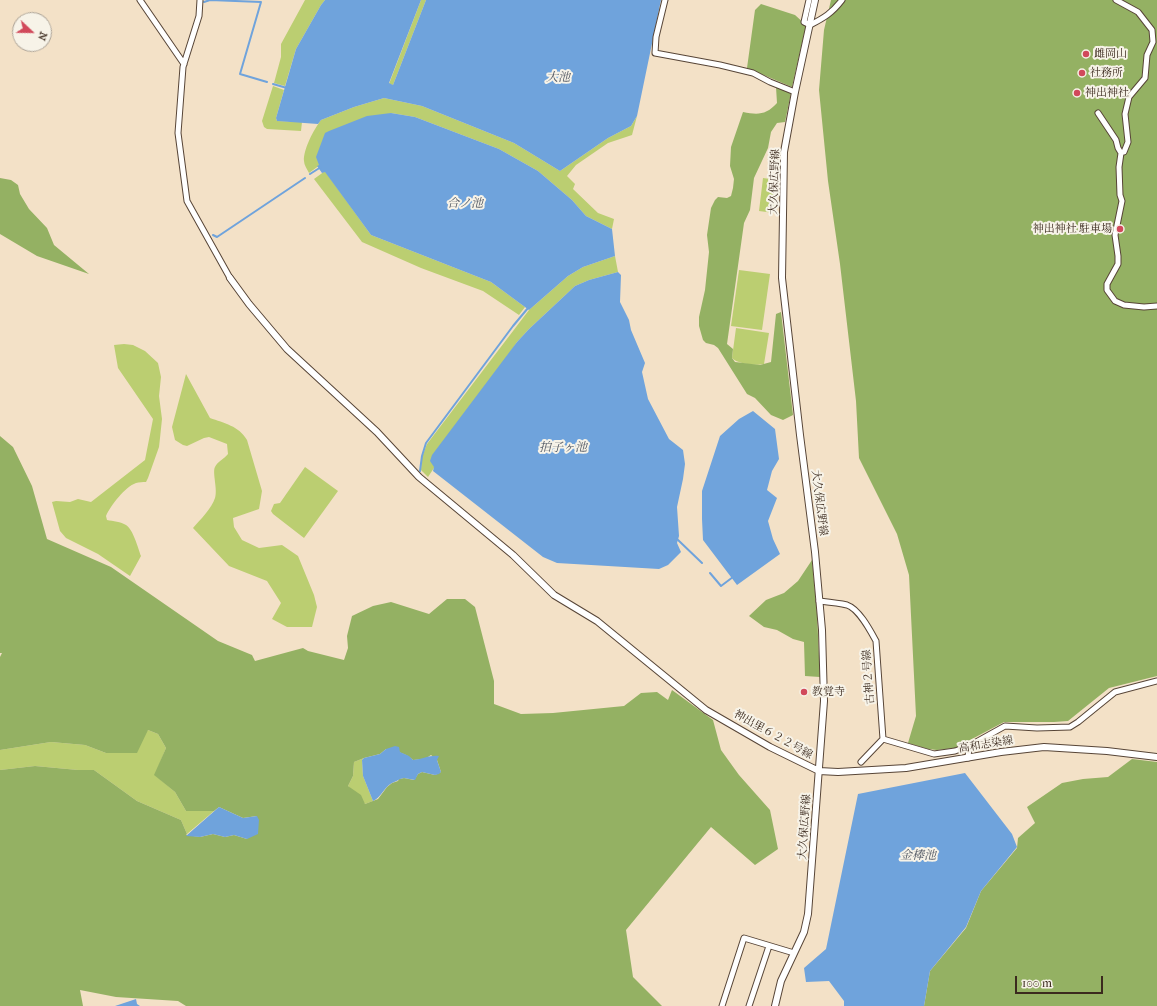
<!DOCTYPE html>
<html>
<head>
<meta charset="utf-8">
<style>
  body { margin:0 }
  #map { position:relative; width:1157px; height:1006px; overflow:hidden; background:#f3e1c7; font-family:"IM FELL French Canon",serif }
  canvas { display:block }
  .north { position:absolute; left:12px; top:12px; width:40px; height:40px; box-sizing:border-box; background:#f7f3e8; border:1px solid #aca397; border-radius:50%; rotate:112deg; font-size:11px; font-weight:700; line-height:16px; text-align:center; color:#3b2a1e }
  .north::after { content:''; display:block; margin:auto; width:14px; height:18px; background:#d1495b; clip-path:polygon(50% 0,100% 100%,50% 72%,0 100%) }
  .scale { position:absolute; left:1015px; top:976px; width:88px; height:18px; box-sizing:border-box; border:2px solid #3b2a1e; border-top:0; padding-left:5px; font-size:12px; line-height:14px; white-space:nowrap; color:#3b2a1e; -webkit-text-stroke:3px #f7f3e8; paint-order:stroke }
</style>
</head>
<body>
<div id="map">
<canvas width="1157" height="1006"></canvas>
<div class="north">N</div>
<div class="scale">100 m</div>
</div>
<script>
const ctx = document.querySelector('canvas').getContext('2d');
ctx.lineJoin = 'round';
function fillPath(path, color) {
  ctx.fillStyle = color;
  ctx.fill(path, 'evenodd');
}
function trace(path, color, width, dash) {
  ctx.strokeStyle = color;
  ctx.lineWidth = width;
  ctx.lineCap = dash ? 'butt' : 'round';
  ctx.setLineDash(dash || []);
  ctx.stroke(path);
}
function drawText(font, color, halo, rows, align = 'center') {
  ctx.font = font + ' "IM FELL French Canon","Noto Serif JP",serif';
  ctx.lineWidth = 4;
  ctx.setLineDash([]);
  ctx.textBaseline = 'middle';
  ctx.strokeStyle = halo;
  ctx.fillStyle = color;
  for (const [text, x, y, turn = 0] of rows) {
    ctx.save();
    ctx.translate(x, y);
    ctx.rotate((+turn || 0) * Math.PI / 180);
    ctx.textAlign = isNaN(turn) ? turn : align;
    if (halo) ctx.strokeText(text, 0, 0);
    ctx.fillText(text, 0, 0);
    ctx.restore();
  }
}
fillPath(new Path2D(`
  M305 0H325L321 5 296 49 285 86 274 83 281 57V44Z
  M421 0H426L393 85 389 84Z
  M273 86 284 90 276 118 277 121 302 122 301 131 267 129 264 127 262 121Z
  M384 98 422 106 514 143 560 171 608 138 631 126 637 116 632 135 608 143 576 165 567 176 575 184 573 189 598 213 614 219 612 229 586 216 572 200 538 171 499 149 415 117 391 113 309 173C307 169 304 165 304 161 303 150 314 129 321 120L354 107Z
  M325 171 371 235 491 282 525 307 519 315 483 291 421 268 362 242 314 179Z
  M763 178 777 180 774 213 759 211Z
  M615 256 618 272 589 280 575 286 529 329 517 342 428 477 421 470 422 457 427 444 529 310 568 276 583 267Z
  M739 270 770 274 762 330 731 326Z
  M736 328 769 333 764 364C756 366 737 364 732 358Z
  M124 344 133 345 145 351 158 363 161 377 159 396 162 419 160 438 159 447 148 478 146 482C143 482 139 482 136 483 125 487 111 505 106 516L107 520C113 521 121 522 126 525 133 529 138 548 141 556L130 576 98 554 66 538 60 531 52 502 56 501 70 502 78 499 91 502 145 460 153 419 118 368 114 345Z
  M186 374 210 418C224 423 239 426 247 440L262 491 259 509 233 518 234 527 242 540 259 548 282 545 298 556 314 595 317 607 312 627H287L272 619 281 603 267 581 229 566 193 528C200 520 212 508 215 498 218 490 212 472 215 467 217 462 224 459 228 454L227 444 209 437 204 438 187 446 183 445 175 440 172 427Z
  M305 467 338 491 304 538 273 514 271 511 274 504 280 503Z
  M148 730 158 734 166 748 155 775 175 792 186 811H214L187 834 181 820 137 801 94 770H78L35 766 0 770V750L51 742 85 745 106 753Z
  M364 758 362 760 363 776 373 801 365 804 348 786 353 776 354 762Z`), '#bbce71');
fillPath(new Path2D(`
  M831 0H1157V676L1109 688 1068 721 1054 722H1004L955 748 937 750 928 749 908 743 916 716 909 575 897 534 859 458 856 401 840 264 828 181 819 90 824 30Z
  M761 4 795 15 806 25 792 87 747 68 755 10Z
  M776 87 791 93 785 122 777 123 771 132 768 148 754 178 750 210 744 223 727 344 733 349 732 358 735 362 760 365 771 362 776 314 781 312 793 415 783 420 771 415 755 398 747 394 718 348 714 345 706 343 703 340 699 326V317L705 290 709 252 707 235 711 208 715 200 718 197 727 198 731 196 733 188 734 179 730 166 731 147 743 112C758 115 766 115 777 103Z
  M0 178 11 180 18 185 20 194 29 209 47 228 54 245 89 274 37 256 0 234Z
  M0 436 13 447 32 486 47 539 111 567 218 641 252 655 255 661 303 648 308 651 344 660 348 648 347 636 352 616 373 606 391 602 429 614 447 599H465L475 607 494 681V704L521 714 553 713 624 706 641 693 657 692 668 700 672 690 713 720 721 750 739 775 770 810 778 849 755 865 711 827 626 930 633 977 662 1006H186L178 1001 116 997 80 990 83 1006H0V770L35 766 78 770H94L137 801 181 820 187 834 186 835 200 837 213 834 225 837 234 835 247 839 257 816 243 818 219 807 214 811H186L175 792 154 775 166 748 158 734 148 730 137 753H106L85 745 51 742 0 750V657L2 653H0ZM386 749C397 751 405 753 413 760L425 759 431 755 437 760 441 772 435 775 422 772 418 774 414 780 404 778 399 779 398 781 392 783 387 787 378 799 365 804 361 795 348 786 353 776 354 762 364 758 380 754Z
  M812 560 817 614 820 677 805 676 804 642 793 639 777 630 764 627 749 616 766 600 784 593 798 581Z
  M1132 759 1157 762V1006H924L930 971 966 928 981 891 1017 848 1018 838 1035 823 1027 807 1062 783 1083 779 1108 777Z`), '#94b163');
fillPath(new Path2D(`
  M325 0H421L389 83 393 85 426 0H661L637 116 631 126 608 138 560 171 514 143 422 106 384 98 354 107 321 120 318 124 277 121 276 118 296 49 321 5Z
  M391 113 415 117 499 149 538 171 572 200 586 216 612 229 615 256 583 267 568 276 529 310 491 282 371 235 325 172 322 173 317 166 319 165 316 157 325 133 329 131 367 116Z
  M618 272 621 275 620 302 629 320 631 330 645 363 642 372 648 399 669 439 683 450 685 464 683 479 677 507 679 536 677 543 681 552 668 565 659 569 557 563 543 557 433 471 434 467 430 461 432 455 517 342 529 329 575 286 589 280Z
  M753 411 775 429 779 459 772 471 767 490 777 498 768 521 773 539 780 554 737 585 703 540 702 519V491L720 436 739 419Z
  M395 746 399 747 400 752 409 756 413 760C424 759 429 755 439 756L437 760 441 772 439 774 435 775 422 772 418 774 415 780 404 778 400 779C396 782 392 782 389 785 382 791 381 797 373 801L363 776 362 760 364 758 380 754 386 749Z
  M965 773 1012 834 1017 847 981 891 966 927 930 971 924 1006H844V1001L829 981 806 982 804 968 826 949 858 794Z
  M219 807 243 818 257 816 259 820 258 834 247 839 234 835 225 837 213 834 200 837 186 836Z
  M136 999 137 1004 140 1006H115Z`), '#6fa3dc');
trace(new Path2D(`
  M204 2 210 0 261 2 240 74 267 82
  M273 84 287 88
  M310 174 321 167
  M213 235 217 237 305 178
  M420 471 422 456 426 443 513 326 528 308
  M677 539 702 563
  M710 573 721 586 733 577`), '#6fa3dc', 2);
const minor = new Path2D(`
  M140 0 184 64
  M200 0 199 16 183 67 178 133 187 201 230 278
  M665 0 656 37 655 53 720 65 753 73 770 82 795 92
  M809 0 804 22 810 25C824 18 832 13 842 0
  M1116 0 1138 12 1152 30 1153 42 1147 55 1145 78 1129 97 1125 114 1128 142 1124 152 1121 153
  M1098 113 1116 140 1118 148 1121 153 1119 167 1120 195 1122 201 1115 235 1118 256V264L1107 284V290L1115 301 1124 305 1144 307 1157 306
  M819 601C828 602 838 603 847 605 859 609 870 630 876 641L883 739
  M968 758 969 746 1005 726 1037 728 1070 727 1078 722 1115 692 1157 681
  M861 762 883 739 934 754 955 751 969 746
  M722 1006 744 938 794 953
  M749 1006 769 946`);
const tertiary = new Path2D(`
  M230 278 249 304 287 349 377 432 419 477 513 555 554 595 597 621 706 710 770 747 819 771 838 772 906 768 1001 752 1044 747 1107 751 1157 757
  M775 1006 781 981 804 932 808 914 824 701 822 630 815 552 800 435 782 278 784 152 795 92 815 0`);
trace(minor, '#574537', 7);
trace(tertiary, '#574537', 8);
trace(minor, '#fff', 5);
trace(tertiary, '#fff', 6);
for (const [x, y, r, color] of [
  [1086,54,4,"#d1495b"],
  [1082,73,4,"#d1495b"],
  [1077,93,4,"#d1495b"],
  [1120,229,4,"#d1495b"],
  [804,692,4,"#d1495b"]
]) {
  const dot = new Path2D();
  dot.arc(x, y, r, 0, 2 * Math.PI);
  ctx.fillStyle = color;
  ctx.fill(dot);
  trace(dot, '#f7f3e8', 1.5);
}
drawText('11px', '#3b2a1e', '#f7f3e8', [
  ["雌岡山",1094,54],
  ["社務所",1090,73],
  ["神出神社",1085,93],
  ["神出神社 駐車場",1112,229,"right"],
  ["教覚寺",812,692]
], 'left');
drawText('11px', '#3b2a1e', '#f7f3e8', [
  ["大久保広野線",775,182,-88],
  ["大久保広野線",819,503,83],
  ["古神２号線",869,677,-94],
  ["神出里６２２号線",773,735,29],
  ["高和志染線",986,745,-9],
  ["大久保広野線",805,827,-86]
]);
drawText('italic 12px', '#4d5460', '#f7f3e8', [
  ["大池",558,78],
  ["合ノ池",465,204],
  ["拍子ヶ池",563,448],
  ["金棒池",918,856]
]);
</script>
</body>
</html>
